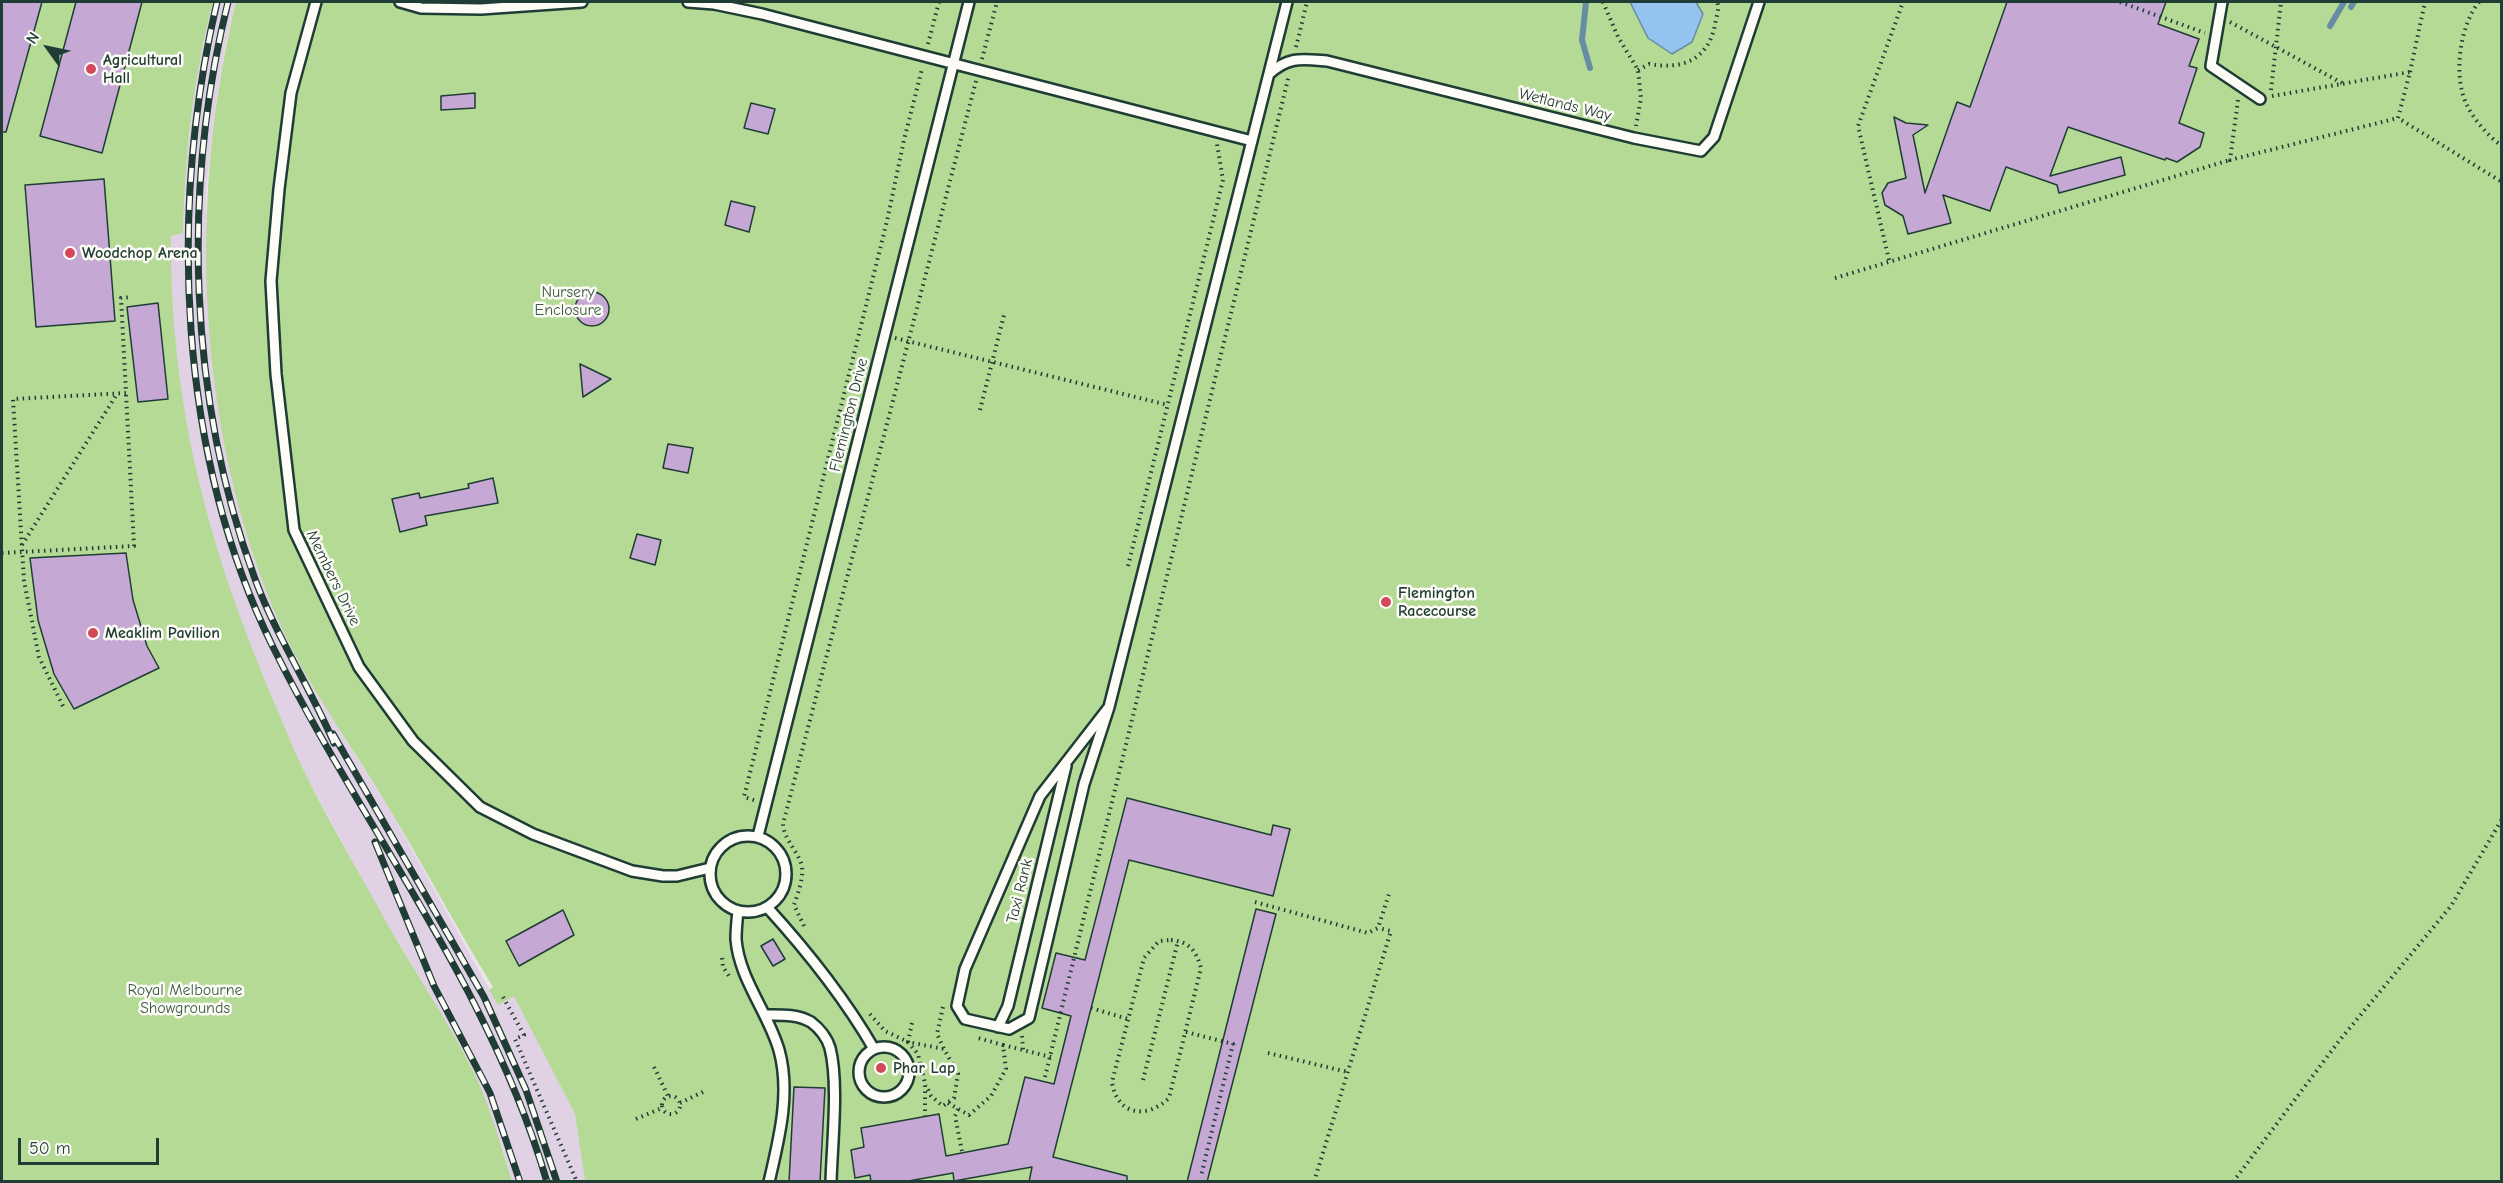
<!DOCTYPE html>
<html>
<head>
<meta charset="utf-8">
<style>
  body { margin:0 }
  #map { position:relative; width:2503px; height:1183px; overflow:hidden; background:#ece3ec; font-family:"Comic Neue",sans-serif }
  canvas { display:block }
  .frame { position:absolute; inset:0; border:3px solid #1f3d34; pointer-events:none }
  .north { position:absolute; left:18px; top:18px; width:60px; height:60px; -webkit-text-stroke:4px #fdfcf7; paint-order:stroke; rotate:303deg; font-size:16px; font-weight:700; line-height:24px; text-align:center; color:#1f3d34 }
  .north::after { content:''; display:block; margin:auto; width:21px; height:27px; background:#1f3d34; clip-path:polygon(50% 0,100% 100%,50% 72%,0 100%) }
  .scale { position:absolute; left:18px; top:1138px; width:141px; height:27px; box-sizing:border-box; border:3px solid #1f3d34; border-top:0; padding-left:8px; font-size:18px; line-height:21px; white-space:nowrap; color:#1f3d34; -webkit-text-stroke:4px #fdfcf7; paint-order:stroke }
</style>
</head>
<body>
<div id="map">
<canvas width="2503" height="1183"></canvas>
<div class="frame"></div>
<div class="north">N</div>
<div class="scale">50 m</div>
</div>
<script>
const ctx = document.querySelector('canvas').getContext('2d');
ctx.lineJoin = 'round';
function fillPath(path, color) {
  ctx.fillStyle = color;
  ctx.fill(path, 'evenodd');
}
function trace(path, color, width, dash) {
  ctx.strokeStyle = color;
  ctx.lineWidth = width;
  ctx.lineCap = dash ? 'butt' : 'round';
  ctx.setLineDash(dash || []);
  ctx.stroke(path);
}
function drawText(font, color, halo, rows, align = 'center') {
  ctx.font = font + ' "Comic Neue",sans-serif';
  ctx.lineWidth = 5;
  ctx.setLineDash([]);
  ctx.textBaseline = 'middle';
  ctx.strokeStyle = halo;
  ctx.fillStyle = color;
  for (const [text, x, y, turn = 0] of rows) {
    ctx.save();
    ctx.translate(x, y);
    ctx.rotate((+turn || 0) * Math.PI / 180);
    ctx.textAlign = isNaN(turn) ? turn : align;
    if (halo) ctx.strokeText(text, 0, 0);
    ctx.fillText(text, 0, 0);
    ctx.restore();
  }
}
fillPath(new Path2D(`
  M213 2H236L226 42 217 96 206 190 208 319 214 378 282 627 315 691 389 808 498 1005 514 995 575 1114 585 1181H512L500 1140 434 1001 380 912 302 768 242 626 218 555 198 483 182 400 174 335 171 273V236L183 233 185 177 192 112 199 56Z`), '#e1d1e5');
fillPath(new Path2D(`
  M2 2H213C193 78 185 155 183 233L171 236C170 404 207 543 272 697 282 720 291 744 302 767 324 812 349 855 373 898 405 958 445 1014 475 1075 491 1109 501 1146 512 1181H2Z
  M236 2H2501V1181H585L575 1114 517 1002 514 996 498 1005 489 990 493 987C453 922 418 855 378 790 345 736 307 684 281 626 196 435 187 202 236 2Z`), '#b4da96');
const water = new Path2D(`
  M1630 2H1696L1703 14 1692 42 1672 54 1648 38Z`);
fillPath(water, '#95c3ef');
trace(water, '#668da4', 1.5);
trace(new Path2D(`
  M1586 2 1582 40 1590 68
  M2351 7 2354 2
  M2330 26 2344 2`), '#668da4', 6);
const building = new Path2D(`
  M2 2H42L6 132H2Z
  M76 2H142L102 153 40 136Z
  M2007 2H2166L2158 24 2199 39 2189 66 2197 68 2179 123 2204 133 2200 147 2177 162 2166 158 2165 160 2068 127 2050 176 2121 157 2125 175 2059 193 2057 185 2006 167 1990 211 1943 195 1951 223 1908 234 1903 216 1885 205 1882 193 1888 183 1906 178 1894 117 1906 123 1928 125 1913 135 1925 193 1957 102 1970 107Z
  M475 93V108L441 110V96Z
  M751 103 775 109 768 134 744 128Z
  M104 179 115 321 36 327 25 185Z
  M731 201 755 207 749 232 725 225Z
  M575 309a17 17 0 1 1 34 0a17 17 0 1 1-34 0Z
  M158 303 168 399 138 402 127 307Z
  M580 364 611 379 583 397Z
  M668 444 693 448 688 473 663 468Z
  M493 478 498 503 425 516 427 525 400 532 392 499 419 493 420 498 469 488 468 484Z
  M637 534 661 540 655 565 630 558Z
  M126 553 133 600 147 646 159 668 74 709 54 674 38 620 30 558Z
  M1127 798 1271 835 1273 825 1290 829 1273 896 1129 860 1053 1157 1127 1176V1182H1029L1032 1167 954 1181 953 1173 903 1182H871L870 1175 855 1178 851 1150 864 1147 861 1128 939 1114 946 1156 1008 1144 1025 1077 1054 1084 1071 1016 1042 1008 1056 953 1085 960Z
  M1256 909 1276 914 1207 1182H1187Z
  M563 910 574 935 519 966 506 941Z
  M773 939 785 959 773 966 761 946Z
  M794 1087 825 1088 820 1182H789Z`);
fillPath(building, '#c6a8d4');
trace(building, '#1f3d34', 1.5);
const service = new Path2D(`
  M316 2 291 93 279 189 271 281 276 374 294 530 359 667 413 741 480 807 533 834 632 871 663 876H677L710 868
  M400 2 421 8 481 9 582 2
  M688 2 714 4 762 14 1252 141
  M2222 2 2211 66 2260 99
  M1269 74C1289 56 1302 59 1327 61L1634 138 1701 151 1714 137 1759 2
  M1109 707 1084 784 1029 1018 1009 1029 965 1019 957 1006 965 969 1040 796 1109 707 1287 2
  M710 874a38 38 0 1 1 76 0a38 38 0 1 1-76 0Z
  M758 836 969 2
  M767 907C807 951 844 997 874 1049
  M738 911C737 920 736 930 736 939 739 979 768 1012 779 1050 791 1093 779 1139 769 1182
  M766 1015C781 1015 797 1014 811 1022 819 1028 827 1038 830 1048 839 1083 832 1144 831 1182
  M998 1027 1008 1006 1066 766
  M859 1072a25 25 0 1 1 50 0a25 25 0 1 1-50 0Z`);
trace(service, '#1f3d34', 14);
trace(new Path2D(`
  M1603 2 1618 37 1638 70 1641 98 1636 126
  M2120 2 2205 33
  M2479 2C2460 25 2453 75 2466 103 2473 119 2488 136 2502 146
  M2230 22 2342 83
  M928 44 939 2
  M1296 47 1307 2
  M982 59 997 2
  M1638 70 1649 64C1682 70 1708 60 1715 25 1716 17 1720 9 1717 2
  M2410 72 2425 2
  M2271 90 2281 2
  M2272 96 2410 72 2398 118 2502 182
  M2238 100 2230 160 2398 118
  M1889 260 1858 126 1903 2
  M1835 278 2230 160
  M895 338 1168 405
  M980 410 1004 315
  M22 545 117 394
  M2 553 134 546 126 393
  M1128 566 1223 180 1217 144
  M63 706 39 657 24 581 13 399 126 393 121 298 132 297
  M754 800 744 797 887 221 904 140 922 69
  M1255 902 1368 933 1378 928 1389 894
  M804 926 794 905C798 893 805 875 801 863 796 849 784 839 783 824L976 81
  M1171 940C1190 942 1196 951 1201 968L1169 1098C1146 1120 1117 1115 1112 1082L1144 958 1159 941Z
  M722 958 723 967 729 976
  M503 997 524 1035 515 1039 577 1182
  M943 1007 937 1034 944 1049
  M1091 1008 1128 1019
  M870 1014 885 1031 908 1042 918 1054 925 1083V1117
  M912 1023 908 1042 944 1049 958 1074 954 1098 943 1106 931 1096 926 1085
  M1186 1032 1233 1044 1201 1176
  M1022 1036 1023 1050
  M1003 1045 1051 1057
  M1268 1053 1348 1072
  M654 1067 668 1096
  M1045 1077 1289 75
  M1143 1080 1178 941
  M662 1105a9 9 0 1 1 18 0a9 9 0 1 1-18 0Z
  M680 1103 705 1091
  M948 1103 969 1115 991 1096 1006 1069 1003 1045 978 1038
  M958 1109 955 1116 962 1151
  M636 1119 662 1108
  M1314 1182 1391 931 1378 928
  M2233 1182 2339 1041 2451 906 2502 819`), '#1f3d34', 4, [1.5, 4.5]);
trace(service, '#fdfcf7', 9);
const rail = new Path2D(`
  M217 2C169 209 177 453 273 647 362 827 490 986 547 1182
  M228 2C182 188 188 398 255 579 276 636 310 687 334 743
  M333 734 484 997 526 1090 557 1182
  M375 842 434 986 490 1093 520 1182`);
trace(rail, '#1f3d34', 7);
trace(rail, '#fdfcf7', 4.5, [14]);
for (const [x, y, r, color] of [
  [91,69,6,"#d1495b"],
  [70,253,6,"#d1495b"],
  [1386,602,6,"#d1495b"],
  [93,633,6,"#d1495b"],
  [881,1068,6,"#d1495b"]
]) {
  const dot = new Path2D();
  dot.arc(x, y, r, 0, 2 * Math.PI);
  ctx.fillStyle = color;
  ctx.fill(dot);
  trace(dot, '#fdfcf7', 2);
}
drawText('bold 16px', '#1f3d34', '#fdfcf7', [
  ["Agricultural",103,60],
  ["Hall",103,78],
  ["Woodchop Arena",82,253],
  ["Flemington",1398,593],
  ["Racecourse",1398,611],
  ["Meaklim Pavilion",105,633],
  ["Phar Lap",893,1068]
], 'left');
drawText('16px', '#1f3d34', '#fdfcf7', [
  ["Wetlands Way",1565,105,14],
  ["Flemington Drive",849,415,-76],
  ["Members Drive",333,578,64],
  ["Taxi Rank",1020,891,-76]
]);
drawText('16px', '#3d5c48', '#fdfcf7', [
  ["Nursery",568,292],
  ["Enclosure",568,310],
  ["Royal Melbourne",185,990],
  ["Showgrounds",185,1008]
]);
</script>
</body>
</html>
